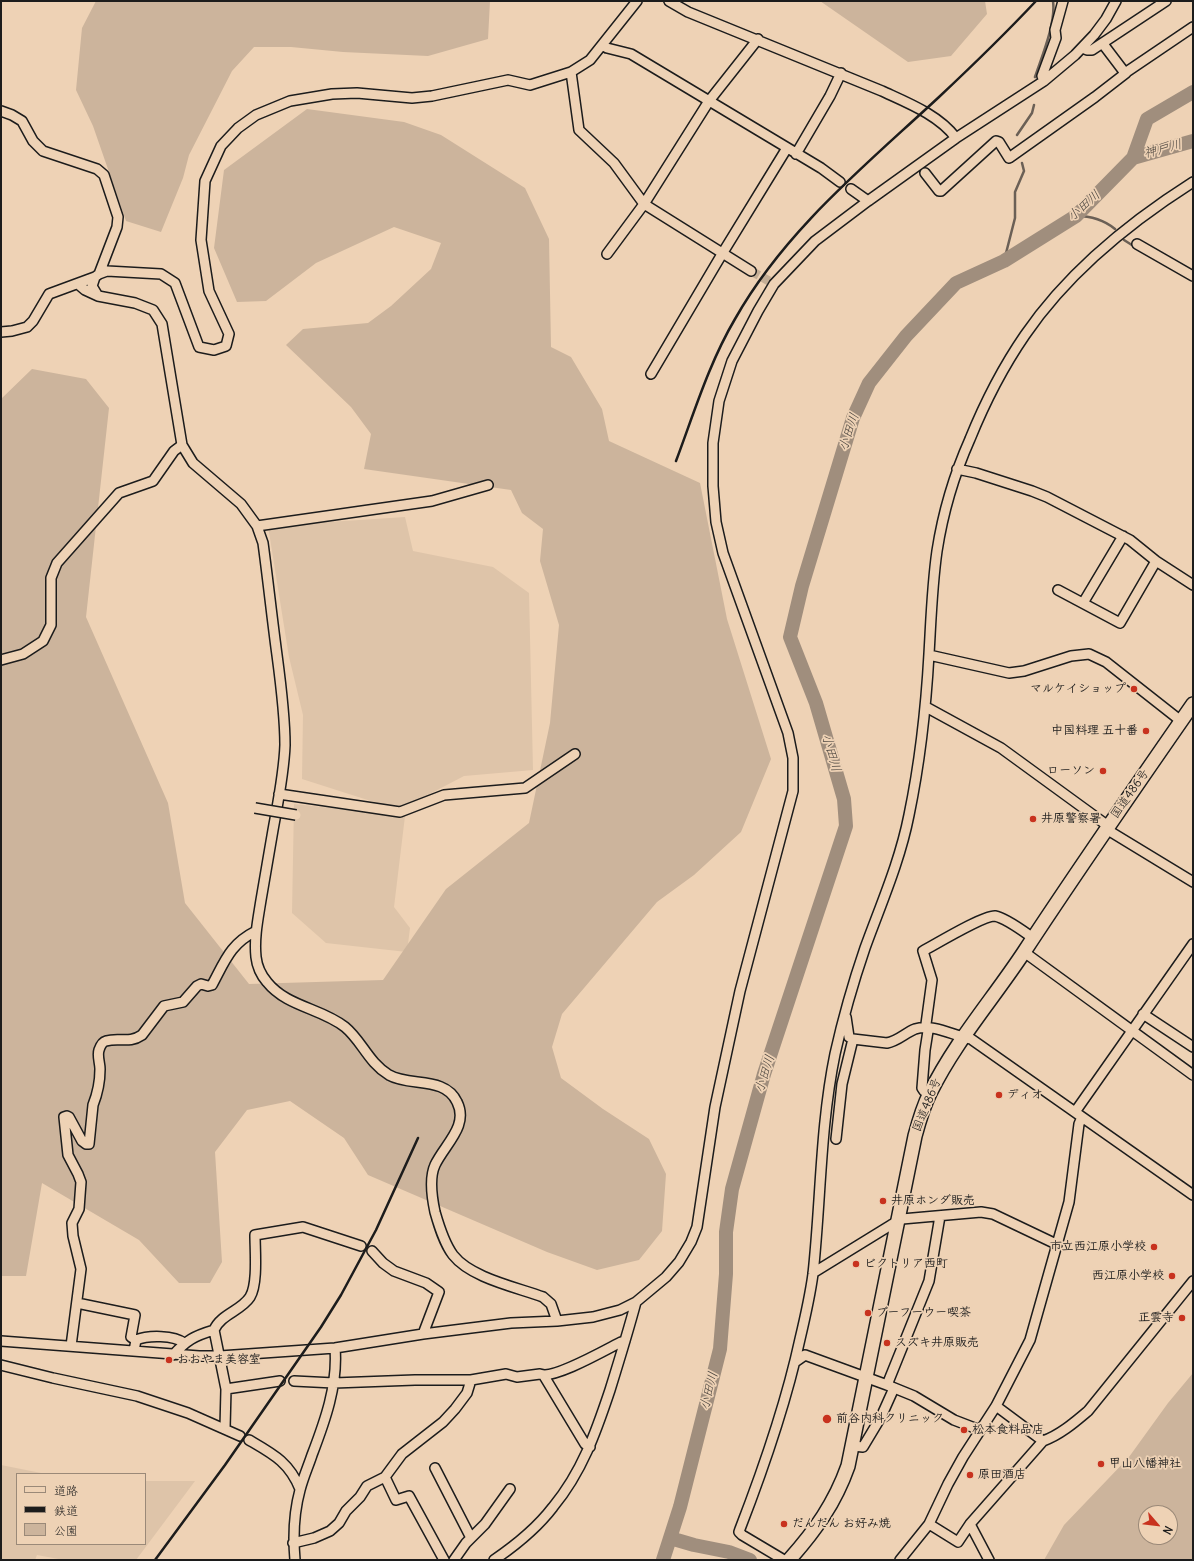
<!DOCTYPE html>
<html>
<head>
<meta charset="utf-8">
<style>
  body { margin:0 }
  #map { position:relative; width:1194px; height:1561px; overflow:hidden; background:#eed2b5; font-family:Delius,"Klee One",sans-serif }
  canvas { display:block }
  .frame { position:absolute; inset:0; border:2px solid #1c1c1c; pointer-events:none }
  .legend { position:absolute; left:16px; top:1473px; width:130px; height:72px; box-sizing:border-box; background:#eed2b5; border:1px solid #9a8978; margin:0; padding:5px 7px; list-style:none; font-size:12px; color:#1c1c1c }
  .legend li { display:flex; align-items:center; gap:8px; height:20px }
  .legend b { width:20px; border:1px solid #9a8978 }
  .north { position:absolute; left:1138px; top:1505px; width:40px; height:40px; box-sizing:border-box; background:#eed2b5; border:1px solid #9a8978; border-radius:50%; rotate:118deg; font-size:11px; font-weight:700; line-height:16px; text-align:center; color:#1c1c1c }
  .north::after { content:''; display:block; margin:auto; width:14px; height:18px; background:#c8321e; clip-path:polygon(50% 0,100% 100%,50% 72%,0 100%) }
</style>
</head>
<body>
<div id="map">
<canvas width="1194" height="1561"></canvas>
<div class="frame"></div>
<ul class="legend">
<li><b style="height:5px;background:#eed2b5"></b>道路</li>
<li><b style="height:5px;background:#1c1c1c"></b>鉄道</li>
<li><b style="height:11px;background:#ccb49c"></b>公園</li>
</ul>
<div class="north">N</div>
</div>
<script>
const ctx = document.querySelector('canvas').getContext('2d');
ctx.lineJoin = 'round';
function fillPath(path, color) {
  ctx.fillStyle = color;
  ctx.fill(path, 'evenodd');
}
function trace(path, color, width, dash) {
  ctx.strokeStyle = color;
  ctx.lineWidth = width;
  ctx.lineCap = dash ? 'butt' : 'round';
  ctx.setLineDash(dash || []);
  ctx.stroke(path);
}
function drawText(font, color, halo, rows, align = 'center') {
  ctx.font = font + ' Delius,"Klee One",sans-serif';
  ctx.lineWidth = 3.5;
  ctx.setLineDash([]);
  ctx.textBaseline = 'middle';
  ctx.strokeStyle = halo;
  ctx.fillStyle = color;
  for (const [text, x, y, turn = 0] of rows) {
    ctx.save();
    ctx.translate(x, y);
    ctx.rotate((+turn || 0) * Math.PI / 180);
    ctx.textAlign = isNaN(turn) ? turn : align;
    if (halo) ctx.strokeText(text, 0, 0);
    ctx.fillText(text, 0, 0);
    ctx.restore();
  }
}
fillPath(new Path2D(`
  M405 517 413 551 493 567 529 593 533 770 464 776 399 810 302 779 303 715 289 657 268 526Z
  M294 804 405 816 394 907 410 928 407 952 326 943 292 913Z
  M1 1465 46 1474H17V1544H145V1481H195L136 1560H64L37 1555 35 1560H1Z`), '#dec4a9');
fillPath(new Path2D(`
  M96 1H490L488 39 428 56 343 52 291 47H254L232 71 189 155 183 178 161 232 126 221 93 126 76 90 82 28Z
  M820 1H985L987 14 951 56 908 62Z
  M307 109 404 122 441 135 525 188 549 239 551 347 571 357 602 409 609 441 700 483 727 619 771 759 741 832 694 875 657 902 562 1014 552 1047 561 1078 603 1109 649 1139 666 1174 662 1231 639 1260 597 1270 547 1252 368 1175 344 1138 290 1101 247 1110 215 1152 222 1262 210 1283H179L139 1240 42 1183 26 1276H1V399L32 369 86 379 109 408 86 617 168 803 185 903 249 984 383 980 446 889 529 823 550 723 559 625 540 561 543 529 522 513 511 490 364 469 371 434 351 407 286 345 303 329 368 323 391 306 431 269 441 243 394 227 316 263 266 301 237 302 214 248 224 170Z
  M1193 1373V1560H1044L1064 1525 1129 1457 1168 1403ZM1146 1513H1170V1537H1146Z`), '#ccb49c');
trace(new Path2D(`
  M1035 77C1042 56 1056 23 1053 1
  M1017 135 1032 113 1034 105
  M1076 216C1091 216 1103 219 1115 229
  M1124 240 1135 247
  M1004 261 1015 218V192L1024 171 1022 163`), '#6b6056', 2.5);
trace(new Path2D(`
  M1133 158 1193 141
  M670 1538 694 1545 729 1552 750 1560
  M663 1560 680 1507 720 1349 726 1274V1232L732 1189 764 1074 846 826 844 799 816 703 790 637 802 586 853 418 869 383 906 336 956 283 1004 261 1076 216 1133 158 1147 119 1193 92`), '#a08e7d', 14);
trace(new Path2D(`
  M751 271 769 281`), '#c4ae96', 9, [9, 4.5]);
const minor = new Path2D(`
  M669 1 688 12 882 91C908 103 939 115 956 138
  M1103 44 1125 73 1193 27
  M602 45 607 48 631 54 821 168 840 182
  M1083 48 1087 50H1092L1166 1
  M571 72 579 130 614 163 644 204 751 271
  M1044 81 1042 76 1056 38 1055 30 1063 1
  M1 111 12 115 22 121 33 141 43 151 97 169 104 175 118 217 117 227 99 274
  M796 154 830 96 841 73
  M925 173 939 191H941L996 141 999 142 1009 158 1095 97 1126 73
  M851 189 868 201
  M1137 244 1193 276
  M607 254 644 204 709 101 758 39
  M95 277 92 286 98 296 135 303 153 310 162 324 182 445 193 463 241 504 257 526 263 543C268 580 272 618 277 655 281 685 285 716 285 745 284 773 278 802 273 830 269 853 265 877 261 900 258 919 254 938 256 957 257 966 261 975 267 982 287 1007 321 1008 345 1027 362 1041 368 1062 389 1075 410 1087 445 1076 457 1102 469 1126 445 1144 435 1165 429 1178 432 1198 435 1212 439 1226 444 1243 453 1255 471 1278 516 1287 543 1297L551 1304 557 1321
  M78 284 85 290 98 296
  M1 332 12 331 27 327 33 321 49 294 95 277 99 274 107 271 161 274 175 283 199 347 214 350 226 346 229 334 209 291 201 240 205 181 221 146 238 128 256 115 290 101 332 94 357 93 412 98 432 96 508 80 530 85 571 72 590 60 637 1
  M651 374 722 254 787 148
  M957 469 976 473 1032 491 1047 497 1130 540 1156 561 1193 585
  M257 526 432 501 488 485
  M1058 590 1120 623 1156 561
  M1083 603 1123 536
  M929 655 1009 673 1024 671 1071 656 1089 654 1106 662 1181 721
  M1 660 23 654 43 641 51 625V578L57 563 119 493 153 481 174 451 182 445
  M926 707 1001 748 1104 823 1111 832 1193 882
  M279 794 400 812 444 795 525 788 575 754
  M1024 952 1193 1075
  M1143 1014 1193 1047
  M846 1017 849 1037
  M929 1094 924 1091 922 1088 925 1050 928 1031 926 1024 932 980 923 951C936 944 984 915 995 916 1006 918 1023 931 1033 938
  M1075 1112 1193 944
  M836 1139 842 1084 853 1039 887 1043C898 1041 905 1033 915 1029 933 1023 954 1036 971 1039L1193 1195
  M372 1251 383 1263 394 1271 426 1283 439 1292 423 1334
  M813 1273 891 1225 902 1219 981 1212 993 1214 1056 1244
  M77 1303 135 1315 131 1337 136 1340 134 1351
  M136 1340C148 1335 174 1335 184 1343
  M1 1341 199 1356H220L335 1348 423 1334 511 1323 557 1321 593 1317 620 1310 636 1302 666 1277 679 1262 691 1242 697 1227 715 1107 740 991 793 791V758L788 733 723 553 716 522 713 486V443L719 401 732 361 758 311 774 284 815 241 868 201 956 138 1044 81 1075 55 1094 35 1106 19 1116 1
  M71 1346 81 1269 73 1236 72 1223 79 1209 81 1182 78 1174 68 1155 64 1117 67 1116 69 1117 82 1141 86 1144H89L93 1105C97 1095 100 1080 100 1069 100 1063 97 1056 99 1050 100 1047 102 1042 106 1041 119 1037 129 1044 142 1035L164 1006 183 1002 197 986 201 984 208 986 212 985C225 961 230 944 256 931
  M173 1355C187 1340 194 1336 214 1330
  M795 1362 805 1355 887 1385 914 1396 954 1420 980 1430
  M1 1365 53 1378 137 1396 188 1413 240 1436
  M544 1376 585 1444 590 1447
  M294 1381 334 1383 415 1380H471L506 1374 517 1377 540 1374C553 1380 607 1349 621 1342L625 1341
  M887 1385 929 1281 940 1216
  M226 1389 280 1381
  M996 1406 1043 1441
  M225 1428 226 1389 214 1330C221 1314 241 1311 250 1297 258 1284 255 1251 255 1235L303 1227 361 1246
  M249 1440C273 1454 289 1462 300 1489
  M853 1446 863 1447 881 1417 894 1388
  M435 1468 471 1538
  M385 1477 396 1500 409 1496 444 1560
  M929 1524 958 1542 970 1524 1043 1441C1060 1435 1075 1422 1088 1411L1193 1281
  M970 1524 989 1560
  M293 1543 314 1538 330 1531 339 1523 346 1511 360 1497 367 1486 385 1477 402 1454 443 1422 455 1409 467 1393 471 1380
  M295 1560C293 1537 294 1512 300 1490 303 1478 308 1467 312 1455 325 1421 338 1385 335 1348
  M454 1560 466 1543 485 1524 510 1489
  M494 1560C516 1545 537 1528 553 1507 582 1472 596 1432 610 1390 619 1361 628 1332 636 1302
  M784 1560 742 1535 739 1532 740 1529C764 1467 786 1404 800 1339 805 1318 810 1296 813 1274 821 1201 820 1127 835 1054 843 1018 853 983 865 948 881 904 900 861 909 815 920 762 926 708 929 654 931 620 932 586 937 551 943 512 954 475 970 439 985 402 1003 367 1025 335 1068 272 1130 222 1193 182
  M900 1560 929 1524 948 1484 963 1457 996 1406 1030 1340 1069 1202 1079 1124 1082 1117`);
const highway = new Path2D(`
  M789 1560C815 1531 835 1503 848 1466L915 1136C919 1121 923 1107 930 1093 955 1042 993 999 1024 952 1079 868 1136 786 1193 704`);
trace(minor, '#1c1c1c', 12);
trace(highway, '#1c1c1c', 16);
trace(minor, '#eed2b5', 9);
trace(highway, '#eed2b5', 13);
trace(new Path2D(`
  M676 461C694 413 709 363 735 319 785 230 866 165 939 97 972 66 1005 34 1036 1
  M155 1560 225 1465 321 1327 341 1295 376 1230 418 1138`), '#1c1c1c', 2.5);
const minorBridge = new Path2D(`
  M255 808 296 815`);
trace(minorBridge, '#1c1c1c', 12, []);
trace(minorBridge, '#eed2b5', 9);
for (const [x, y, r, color] of [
  [1134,689,4,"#c8321e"],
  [1146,731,4,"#c8321e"],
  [1103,771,4,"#c8321e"],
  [1033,819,4,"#c8321e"],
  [999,1095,4,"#c8321e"],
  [883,1201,4,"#c8321e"],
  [1154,1247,4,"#c8321e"],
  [856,1264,4,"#c8321e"],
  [1172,1276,4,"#c8321e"],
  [868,1313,4,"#c8321e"],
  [1182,1318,4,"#c8321e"],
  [887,1343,4,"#c8321e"],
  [169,1360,4,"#c8321e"],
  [827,1419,5,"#c8321e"],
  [964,1430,4,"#c8321e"],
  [1101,1464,4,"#c8321e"],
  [970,1475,4,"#c8321e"],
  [784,1524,4,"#c8321e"]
]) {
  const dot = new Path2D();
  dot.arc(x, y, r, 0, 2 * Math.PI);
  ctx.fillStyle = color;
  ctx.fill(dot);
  trace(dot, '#eed2b5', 1.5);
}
drawText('bold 12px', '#1c1c1c', '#eed2b5', [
  ["マルケイショップ",1126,689,"right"],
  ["中国料理 五十番",1138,731,"right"],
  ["ローソン",1095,771,"right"],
  ["井原警察署",1041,819],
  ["ディオ",1007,1095],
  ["井原ホンダ販売",891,1201],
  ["市立西江原小学校",1146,1247,"right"],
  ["ビクトリア西町",864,1264],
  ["西江原小学校",1164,1276,"right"],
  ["ブーフーウー喫茶",876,1313],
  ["正雲寺",1174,1318,"right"],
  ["スズキ井原販売",895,1343],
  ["おおやま美容室",177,1360],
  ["前谷内科クリニック",836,1419],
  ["松本食料品店",972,1430],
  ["甲山八幡神社",1109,1464],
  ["原田酒店",978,1475],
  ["だんだん お好み焼",792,1524]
], 'left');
drawText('12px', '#1c1c1c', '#eed2b5', [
  ["国道486号",1130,794,-55],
  ["国道486号",927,1105,-68]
]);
drawText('italic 13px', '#4a443e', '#eed2b5', [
  ["神戸川",1163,149,-15],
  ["小田川",1084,206,-42],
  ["小田川",849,432,-71],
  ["小田川",831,753,74],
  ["小田川",765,1074,-73],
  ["小田川",709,1391,-76]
]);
</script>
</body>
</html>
